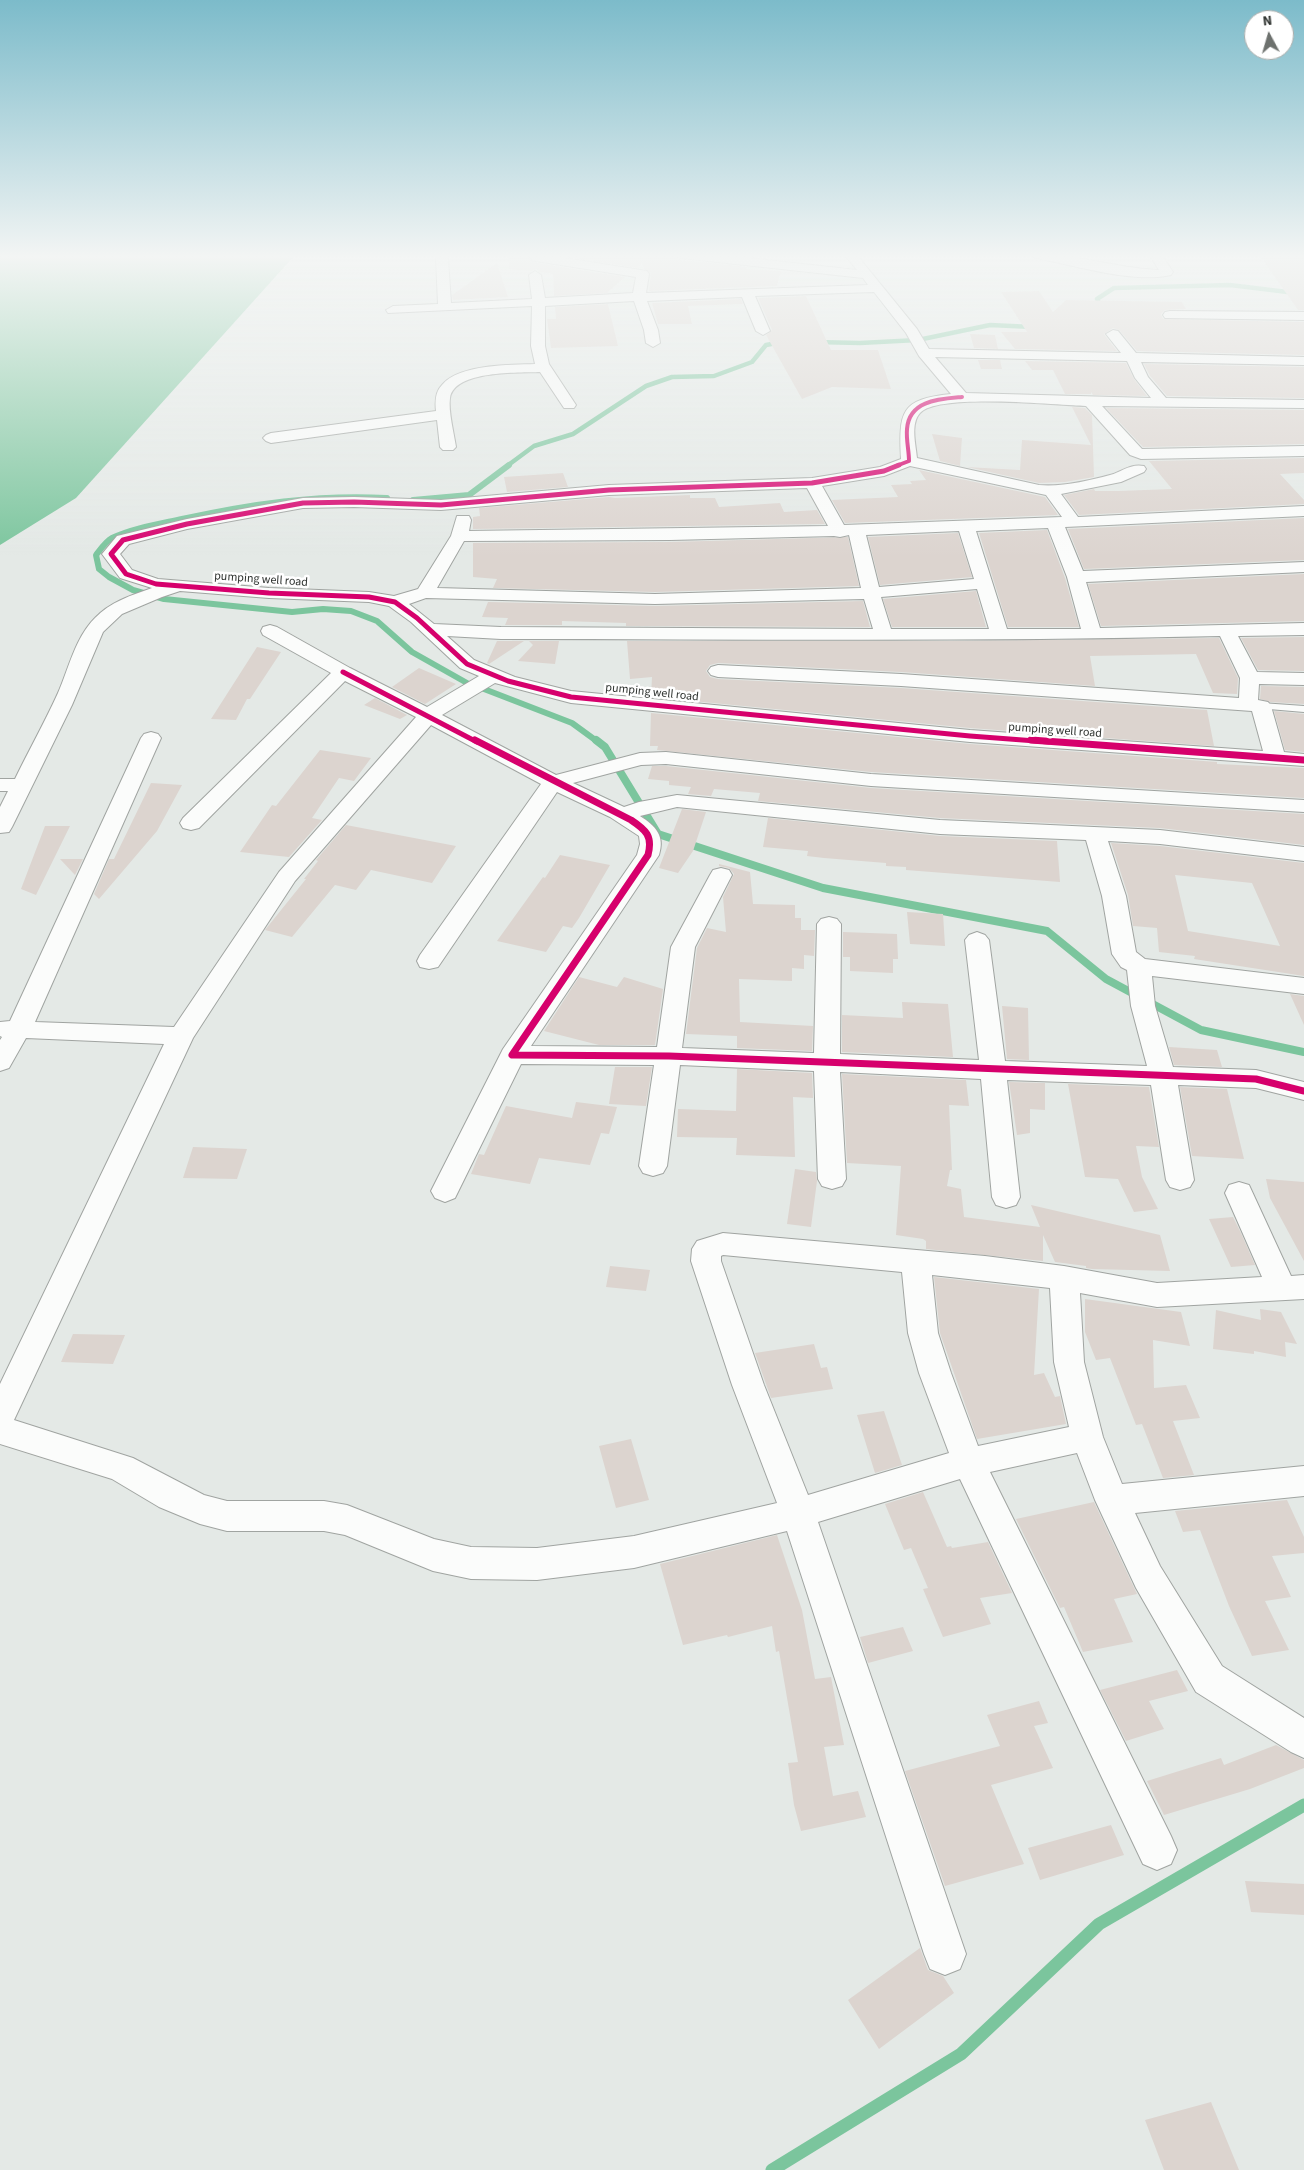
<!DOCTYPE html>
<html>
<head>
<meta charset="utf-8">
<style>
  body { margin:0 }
  #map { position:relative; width:1304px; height:2170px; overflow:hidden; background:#e4e9e6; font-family:"Source Sans 3",sans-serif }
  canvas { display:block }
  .north { position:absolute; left:1244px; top:10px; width:50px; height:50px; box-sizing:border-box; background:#fff; border:1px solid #abadab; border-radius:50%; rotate:354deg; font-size:14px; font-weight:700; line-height:20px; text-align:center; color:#2d312e }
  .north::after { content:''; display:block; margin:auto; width:18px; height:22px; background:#6d716e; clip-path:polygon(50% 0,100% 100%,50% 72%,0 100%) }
</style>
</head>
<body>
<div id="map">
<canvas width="1304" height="2170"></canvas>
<div class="north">N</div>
</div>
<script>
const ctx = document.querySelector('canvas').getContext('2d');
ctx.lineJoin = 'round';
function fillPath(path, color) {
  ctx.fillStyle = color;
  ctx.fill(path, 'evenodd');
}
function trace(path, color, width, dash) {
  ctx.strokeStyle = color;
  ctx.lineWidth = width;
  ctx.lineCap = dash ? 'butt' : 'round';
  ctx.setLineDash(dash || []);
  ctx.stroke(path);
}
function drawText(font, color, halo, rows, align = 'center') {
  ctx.font = font + ' "Source Sans 3",sans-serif';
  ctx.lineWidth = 5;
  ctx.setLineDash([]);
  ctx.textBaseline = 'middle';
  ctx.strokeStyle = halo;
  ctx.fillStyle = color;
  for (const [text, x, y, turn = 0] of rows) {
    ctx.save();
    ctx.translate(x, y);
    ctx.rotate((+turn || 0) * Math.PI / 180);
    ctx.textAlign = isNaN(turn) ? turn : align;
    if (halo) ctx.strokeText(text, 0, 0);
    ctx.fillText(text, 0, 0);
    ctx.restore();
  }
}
fillPath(new Path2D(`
  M0 254H296L76 498 0 545Z`), '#7bc59d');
trace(new Path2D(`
  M1103 311 1097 299 1114 288 1230 285 1304 294
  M815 342 860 343 918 340 990 325 1033 327
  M507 466 534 446 573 434 646 386 672 377 714 376 752 362 766 345 782 342`), '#7bc59d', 4.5);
trace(new Path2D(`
  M387 498C317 494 250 504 182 519 159 524 133 528 112 538 106 541 100 550 96 555L99 569 109 577 133 590 164 599 292 612 323 609 351 611 377 621 412 652 467 683
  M413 500 469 495 509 465
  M484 689 572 723 598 742`), '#7bc59d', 6);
trace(new Path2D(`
  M596 740 605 747 658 834 823 888 1047 931 1106 979 1201 1030 1304 1052`), '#7bc59d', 8);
trace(new Path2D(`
  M772 2170 961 2054 1099 1924 1304 1805`), '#7bc59d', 13);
fillPath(new Path2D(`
  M510 254H530L528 258 536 263 625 277 607 293 554 296 553 274 540 272 536 269 531 271 509 269Z
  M550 254H651L648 256H675L681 260 748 267 746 269 781 271 777 286 649 291 651 273 644 269 642 263 637 268Z
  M1260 256 1304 257V310H1298Z
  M497 263 508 297 453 300 452 295Z
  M1039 291 1053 312 1066 300 1182 302 1186 309 1165 310 1161 314 1163 319 1304 322V355L1137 351 1119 330 1113 328 1104 334 1117 351 1015 349 1001 332H1027L1001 292Z
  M806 296 831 350H878L891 389 832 387 802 399 766 335 772 330 758 298Z
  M741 299 743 304 688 306 692 324H658L652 303Z
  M608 304 618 346 551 348 547 319H556L555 307Z
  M970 334 995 335 998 349 974 348Z
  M978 360H1000L1002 369H981Z
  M1025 361 1126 363 1134 379 1147 396 1093 395 1091 392V394H1065L1053 370H1032Z
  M1144 364 1304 367V398L1167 396 1150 376Z
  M1072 407 1085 408 1092 415 1094 477 1065 482 1039 483 967 467 1020 470 1022 440 1091 445Z
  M1106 408 1304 410V444L1143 447Z
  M932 434 962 438 960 466 940 461Z
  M1304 458V473L1280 474 1304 500V504L1079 515 1064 495 1094 489 1095 491H1118L1172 489 1149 461Z
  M919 470 1045 497 1058 515 845 523 832 500 898 497 891 485 912 484 910 481 926 480Z
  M563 473 568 487 507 492 504 477Z
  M690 495V498H715L719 507 780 503 784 512 817 510 825 524 473 529V517L480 516 479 508 609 497 615 498Z
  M1304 518V560L1084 569 1068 529Z
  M1047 530 1065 578 1079 627H1008L979 533Z
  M958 533 972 577 880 585 868 537Z
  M848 537 859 586 655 592 493 588 497 579 473 577V543L670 542Z
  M1304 574V621L1101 626 1088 584Z
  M976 591 986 627H892L883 599Z
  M863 601 870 627 626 626V623L562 621V625H505L508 618 482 617 488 602 655 606Z
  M1304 637V671L1258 670 1241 638Z
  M1219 638 1238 678 1237 694 1213 693 1196 654 1090 656 1095 686 901 672 718 663 710 665 706 671 710 677 718 679 901 688 1207 710 1214 746 970 728 651 697 652 677 630 679 627 641H950Z
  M497 641H524L489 664 487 663Z
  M529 641H559L555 664 518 661 533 645Z
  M257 647 281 652 250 699H247L236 720 211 719Z
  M419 668 456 684 425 704 392 687Z
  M1261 686 1304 687V704L1270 702 1260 699Z
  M375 698 407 715 400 719 364 705Z
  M1274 711 1304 714V752L1285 750Z
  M651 713 970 744 1217 762V764L1304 768V798L871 772 657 750 658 746H650Z
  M320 750 371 758 354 781 339 778 312 818 322 820 289 857 240 852 272 805 276 806Z
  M652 766H666L871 788 1304 814V845L1160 828 940 818 758 801 760 793 714 789 711 796 688 794 691 787 669 785V781L648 779Z
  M151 783 182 785 157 831 99 899 94 894 109 859H114Z
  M682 809 706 812 693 851 678 873 659 868Z
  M768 818 940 836 1057 841 1060 882 906 870V867L886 866V863L824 858 807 856 808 851 763 847Z
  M346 825 456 846 432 883 371 870 356 890 335 885 292 937 265 930 306 879H304L318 861 316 860Z
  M45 826H70L36 895 21 889Z
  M1111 843 1160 846 1304 863V976L1194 959 1195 956 1159 952 1157 928 1133 926 1128 895ZM1175 875 1252 883 1280 946 1188 931Z
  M560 855 610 865 579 918 572 928 563 926 546 952 497 941 543 877 545 878Z
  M60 859H83L75 875Z
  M719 864 750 872 753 904 795 905V918H801V930H815L814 956 804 955V969L792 968V981L739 979 740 1022 813 1026 812 1051 737 1048V1036L686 1034 697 948 707 928 726 932 723 897 734 874 729 868 719 866Z
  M907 912 943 914 945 946 910 944Z
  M843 932 897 934 898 959H893V973L850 971V957H843Z
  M579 977 617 987 624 977 663 989 655 1045H599L544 1031Z
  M1290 994 1304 996V1025Z
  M902 1002 948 1004 953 1057 842 1052V1015L903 1018Z
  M1002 1006 1028 1008 1029 1060 1007 1059Z
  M1169 1047 1217 1050 1222 1067 1174 1065Z
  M615 1067H652L646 1106 609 1104Z
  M737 1069 812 1073 813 1098 793 1097 795 1157 736 1155 737 1138 677 1137 678 1109 736 1111Z
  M842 1074 966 1080 969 1106 949 1105 952 1170H950L947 1186 961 1189 964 1217 1040 1227 1031 1205 1160 1235 1170 1271 1092 1269 1086 1268V1266L1055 1262 1043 1235V1261L926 1249V1241L923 1239 896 1235 901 1166 847 1163Z
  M1009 1082 1045 1083V1110L1030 1109V1133L1017 1135Z
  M1068 1084 1149 1087 1159 1147 1136 1146 1142 1177 1158 1209 1134 1212 1118 1179 1085 1177Z
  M1180 1087 1227 1089 1244 1159 1192 1156Z
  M576 1102 617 1107 609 1134 601 1133 590 1165 539 1158 530 1184 471 1174 479 1154 484 1155 506 1106 572 1118Z
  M193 1147 247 1149 237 1179 183 1178Z
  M795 1169 816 1172 817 1181 811 1227 787 1224Z
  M1266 1179 1304 1182V1261L1270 1198Z
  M1233 1217 1241 1233 1255 1265 1231 1267 1209 1219Z
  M610 1266 650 1270 646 1291 606 1287Z
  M934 1277 1039 1289 1034 1375 1044 1373 1055 1397 1060 1396 1066 1424 977 1439 940 1333Z
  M1085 1299 1181 1312 1190 1346 1153 1340 1154 1388 1186 1385 1200 1418 1173 1421 1194 1475 1163 1478 1142 1424 1136 1425 1110 1358 1096 1360 1085 1332Z
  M1260 1309 1281 1312 1297 1344 1285 1342 1286 1357 1254 1351V1354L1213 1349 1216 1310 1261 1320Z
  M73 1334 125 1335 113 1364 61 1362Z
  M814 1344 821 1368 827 1367 833 1389 771 1398 755 1353Z
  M884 1411 902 1465 875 1473 857 1415Z
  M631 1439 649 1500 616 1508 599 1446Z
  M923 1492 947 1547 951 1546 952 1548 988 1542 1012 1593 980 1598 991 1624 943 1637 923 1589 928 1588 911 1548 904 1550 885 1504Z
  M1287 1500 1304 1537V1553L1272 1556 1291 1597 1265 1601 1289 1650 1252 1656 1229 1606 1200 1530 1183 1532 1175 1511Z
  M1094 1502 1137 1594 1114 1599 1133 1642 1083 1652 1064 1607 1060 1608 1016 1519Z
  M777 1535 802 1610 815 1679 831 1677 844 1745 824 1747 833 1796 858 1791 866 1817 801 1831 794 1805 788 1763 798 1762 779 1651 776 1652 772 1626 728 1637 727 1635 683 1645 660 1564Z
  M903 1627 913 1651 868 1663 860 1637Z
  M1177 1670 1188 1691 1149 1701 1164 1729 1126 1741 1100 1690Z
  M1039 1701 1048 1723 1034 1726 1053 1768 991 1785 1024 1864 945 1886 905 1771 1000 1746 987 1715Z
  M1276 1745 1304 1760V1768L1250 1789 1164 1815 1147 1781 1221 1758 1224 1765Z
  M1111 1825 1124 1855 1040 1880 1028 1848Z
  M1245 1881 1304 1884V1915L1251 1912Z
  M920 1948 928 1970 943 1976 954 1993 879 2049 848 2000Z
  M1211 2102 1239 2170H1164L1145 2120Z`), '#dcd4cf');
const lane = new Path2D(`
  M1261 703 1304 706V712L1257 708 1256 706Z`);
const street = new Path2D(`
  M532 254H539L647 271 649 274 646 293 868 285 863 278 681 258 675 254H712L857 270 844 254H856L917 329 929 349 1121 353 1106 334 1113 330 1118 331 1136 353 1304 357V365L1141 362 1148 377 1166 398 1304 400V408L1102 406 1142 449 1304 446V456L1141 459 1130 455 1086 406C1055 405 938 393 920 413 910 424 916 445 917 458L1039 485C1061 487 1088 481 1110 475 1121 472 1131 463 1144 466L1146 469 1144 472 1121 482 1061 494 1078 517 1304 506V516L1065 527 1083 571 1304 562V572L1086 582 1100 628 1304 623V635L1238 636 1257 672 1304 673V685L1259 684 1258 700 1268 702 1271 706 1284 752 1304 754V766L970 742 571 703 495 683 442 715 556 775 640 753 666 752 871 774 1304 800V812L871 786 666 764 641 765 573 783 624 807 639 802 677 795 940 820 1160 830 1304 847V861L1160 844 1108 841 1126 896 1136 952 1145 959 1304 978V994L1152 976 1155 1006 1173 1067 1256 1070 1304 1082V1100L1256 1088 1178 1085 1194 1180 1190 1187 1180 1190 1170 1187 1166 1180 1151 1085 1007 1080 1020 1197 1016 1205 1006 1208 996 1205 992 1197 981 1079 840 1072 846 1179 842 1186 832 1189 822 1186 818 1179 814 1071 680 1065 667 1166 663 1173 653 1176 643 1173 639 1166 654 1065 521 1064 455 1198 445 1202 435 1198 431 1191 503 1049 637 855 640 844 639 836 610 817 557 792 438 967 429 969 420 967 417 961 420 955 541 784 431 725 295 881 193 1038 14 1420 133 1458 204 1495 227 1501H324L347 1505 434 1539 471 1547 537 1548 634 1536 777 1503 732 1385 691 1261 692 1249 697 1241 723 1233 985 1256 1064 1266 1157 1283 1262 1277 1225 1193 1229 1185 1239 1182 1249 1185 1291 1276 1304 1275V1299L1157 1307 1080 1293 1084 1362 1103 1437 1122 1484 1304 1466V1496L1135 1513 1160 1566 1222 1666 1304 1718V1758L1291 1752 1196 1692 1136 1588 1095 1500 1077 1453 990 1472 1171 1836 1177 1850 1171 1864 1157 1870 1143 1864 960 1479 818 1522 966 1954 960 1969 945 1975 930 1969 924 1954 787 1531 634 1568 537 1580 471 1579 433 1571 345 1535 324 1531H227L200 1524 159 1507 112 1479 0 1444V1384L164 1044 26 1038 9 1068 0 1071V1040L2 1037 0 1036V1022L10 1021 141 738 144 734 151 732 158 734 161 738 35 1022 174 1027 279 872 416 717 345 681 199 828 191 830 183 828 180 823 183 818 331 673 263 635 261 631 263 627 270 625 277 627 350 668 427 707 479 676 460 668 411 622 389 606 369 602 269 598 180 591 162 597 122 614 103 632 72 705 12 827 9 832 0 833V807L8 791H0V779H15C29 750 45 722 58 693 69 668 75 638 95 618 110 602 132 595 152 588L120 578 102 554 117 536 187 519 303 498 354 497 441 500 609 485 812 478 880 467 901 459C899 412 900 399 951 394L919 356 906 333 874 292 755 296 770 331 763 335 756 331 742 297 647 301 658 330 660 343 653 347 646 343 644 330 634 301 545 306V346L549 364 576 405 574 408H564L540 372C519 373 454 370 450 398 448 411 454 433 456 447L453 450H443L440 447 437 420 293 440 271 443 266 441 263 438 266 435 271 433 436 411C435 402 435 392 442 385 459 364 510 365 535 364L531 346 532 306 388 313 386 310 393 306 438 304 436 259 438 256 442 255 448 259 451 303 532 299 529 275 535 271 541 275 545 298 633 293 636 277 536 261 532 260 530 257ZM935 357 1127 361 1135 378 1151 398 966 393ZM910 466 1046 495 1062 517 844 525 822 486 884 476ZM807 488 828 526 469 531 471 520 469 516H457L451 536 418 589 394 596 369 592 269 588 158 579 132 570 120 554 129 544 187 529 303 508 354 507 441 510 609 495ZM1048 528 1067 577 1081 629H1007L976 531ZM959 531 974 579 879 587 866 535ZM849 535 861 588 655 594 437 588 464 541 670 540 834 536 840 537ZM977 589 989 629H891L881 597ZM426 598 655 604 864 599 873 629 501 627 434 624 409 604ZM447 636 501 639C741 639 980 642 1220 636L1240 678 1239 698 901 674 718 665 711 667 708 671 711 675 718 677 901 686 1252 711 1263 751 970 730 571 691 515 677 474 660ZM677 807 940 834 1086 840 1102 896 1112 954 1121 967 1127 970 1131 1006 1147 1066 1005 1061 989 940 985 935 977 932 969 935 965 940 979 1060 840 1054 841 924 837 919 829 917 821 919 817 924 814 1053 682 1048 695 947 732 875 729 870 721 868 713 870 710 875 671 947 657 1047 531 1046 659 855C665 836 656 826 640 816ZM723 1255 902 1272 908 1333 919 1373 949 1453 808 1495 764 1385 721 1261V1256ZM932 1275 1050 1288 1054 1362 1069 1427 978 1446 951 1373 938 1333Z
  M1030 254C1073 253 1115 268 1158 270H1159L1149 254H1161L1173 272 1171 275C1134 284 1074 265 1036 258Z
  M1170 311 1304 312V320L1165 318 1163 315 1165 312Z`);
trace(lane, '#a0a4a1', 2);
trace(street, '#a0a4a1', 2);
fillPath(lane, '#fbfcfb');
fillPath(street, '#fbfcfb');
trace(new Path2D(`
  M896 466 909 461C909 450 906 440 907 429 909 400 940 399 962 397`), '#d6006c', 4);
trace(new Path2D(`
  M899 465 884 471 812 483 609 490 441 505 354 502 303 503 187 524 123 540 111 554 126 574 156 584 269 593 369 597 395 602 417 618 467 664 508 681 571 697 970 736 1049 742
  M343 672 477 742`), '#d6006c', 5);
trace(new Path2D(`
  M475 740 631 820C646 830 653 836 648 855L512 1055 669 1056 1256 1079 1304 1091
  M1031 740 1304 760`), '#d6006c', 7);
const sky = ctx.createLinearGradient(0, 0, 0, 558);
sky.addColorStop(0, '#7cbbca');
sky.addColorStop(0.46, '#f3f5f4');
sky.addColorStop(1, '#f3f5f400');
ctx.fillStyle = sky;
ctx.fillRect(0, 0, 1304, 558);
drawText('12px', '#2d312e', '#fff', [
  ["pumping well road",261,580,4],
  ["pumping well road",652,693,6],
  ["pumping well road",1055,731,4]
]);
</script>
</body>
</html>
